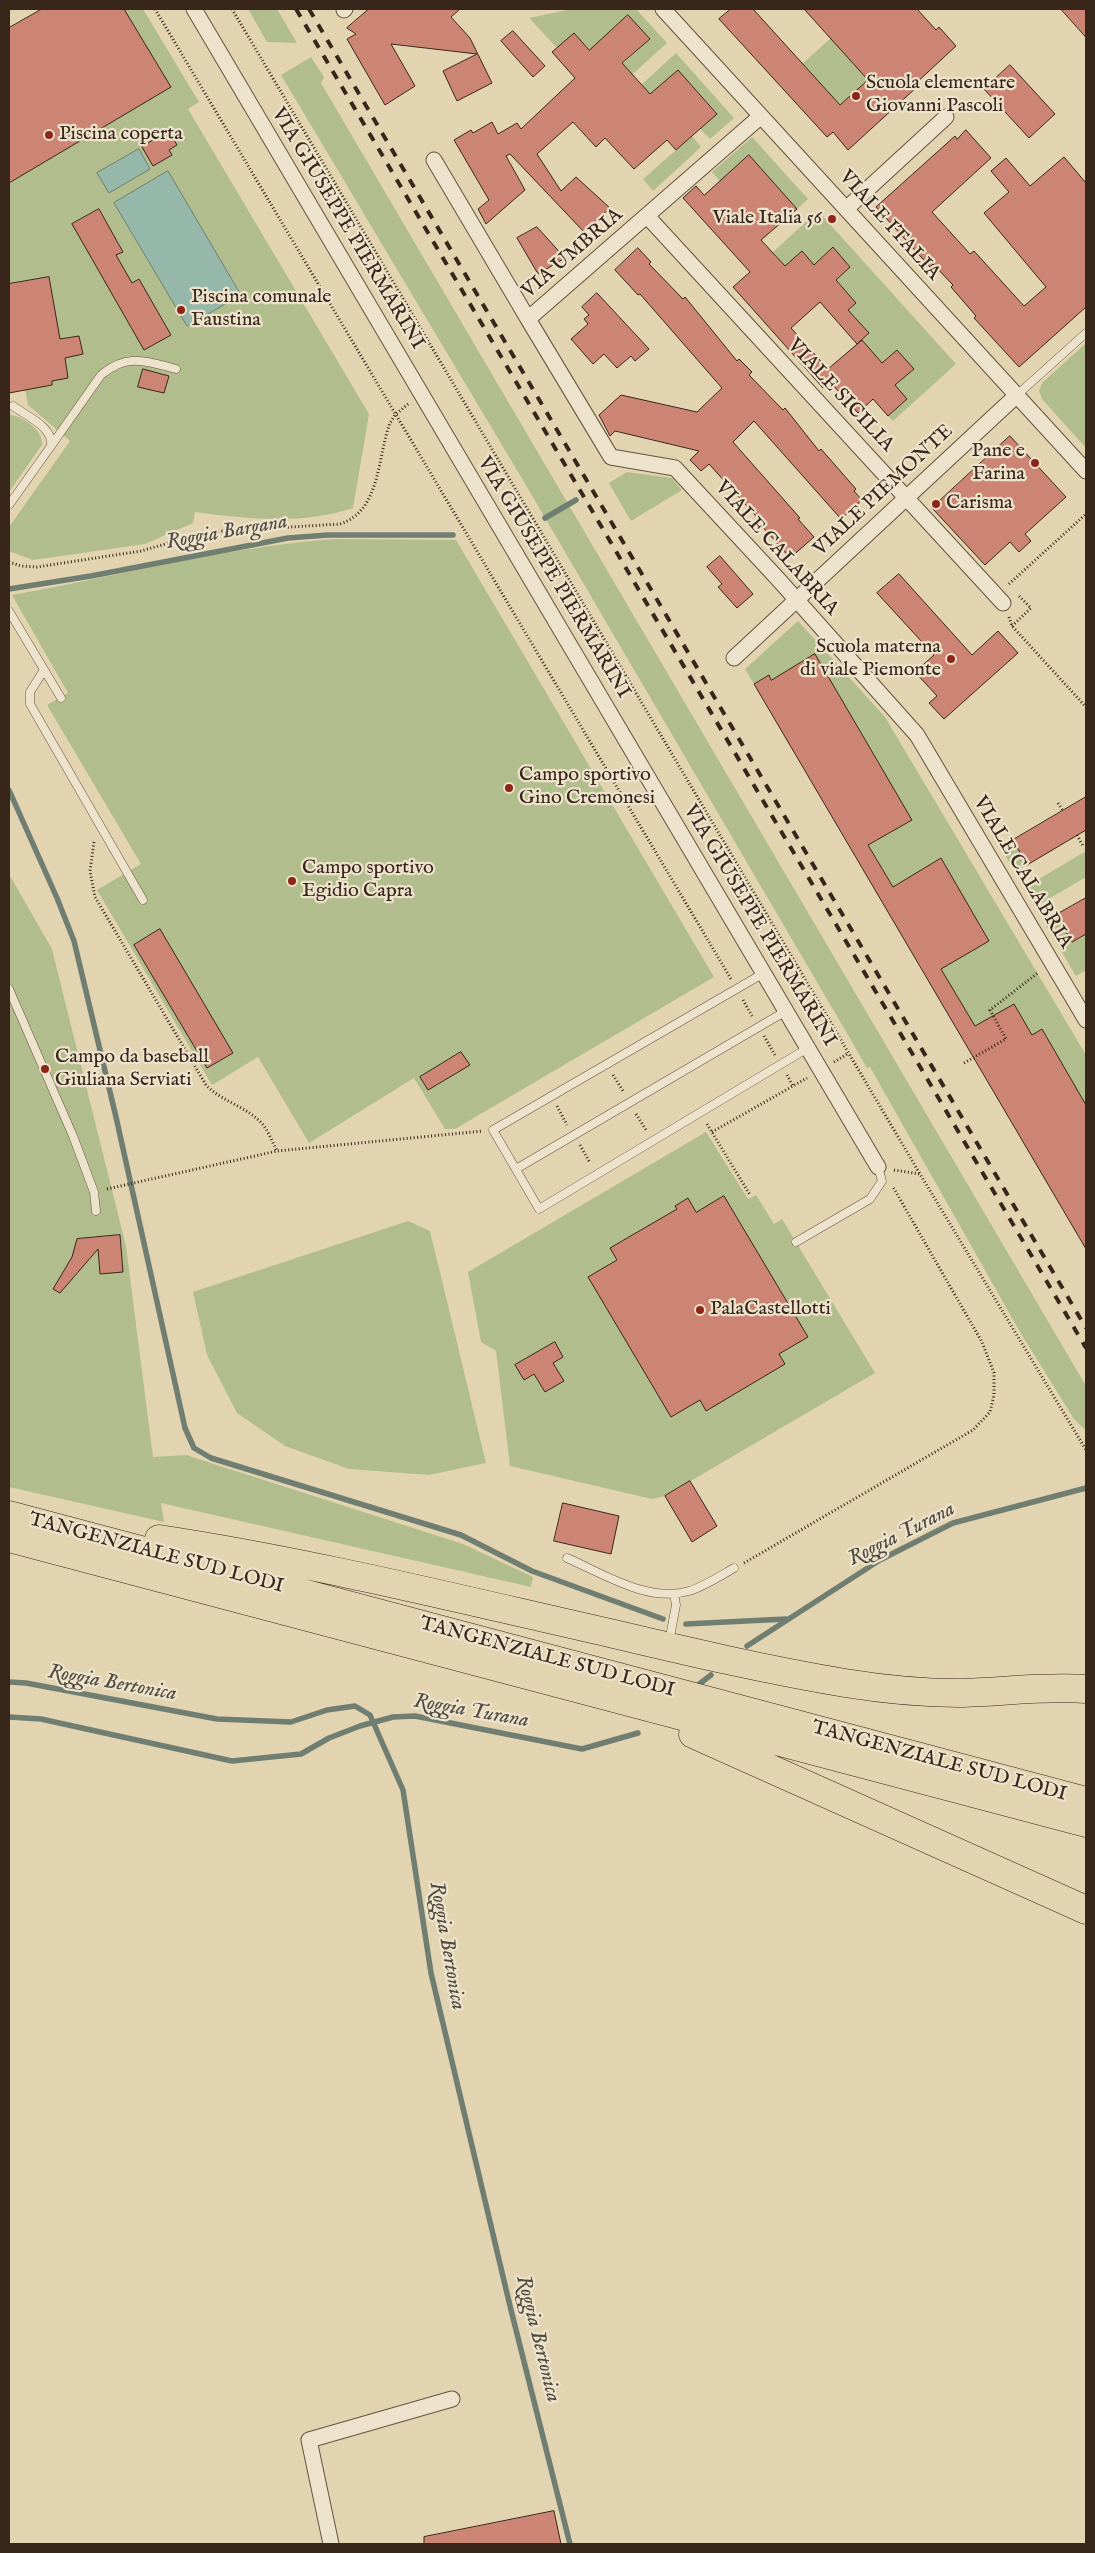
<!DOCTYPE html>
<html>
<head>
<meta charset="utf-8">
<style>
  body { margin:0 }
  #map { position:relative; width:1095px; height:2553px; overflow:hidden; background:#e3d4b1; font-family:"IM FELL English",serif }
  canvas { display:block }
  .frame { position:absolute; inset:0; border:10px solid #39261b; pointer-events:none }
</style>
</head>
<body>
<div id="map">
<canvas width="1095" height="2553"></canvas>
<div class="frame"></div>
</div>
<script>
const ctx = document.querySelector('canvas').getContext('2d');
ctx.lineJoin = 'round';
function fillPath(path, color) {
  ctx.fillStyle = color;
  ctx.fill(path, 'evenodd');
}
function trace(path, color, width, dash) {
  ctx.strokeStyle = color;
  ctx.lineWidth = width;
  ctx.lineCap = dash ? 'butt' : 'round';
  ctx.setLineDash(dash || []);
  ctx.stroke(path);
}
function drawText(font, color, halo, rows, align = 'center') {
  ctx.font = font + ' "IM FELL English",serif';
  ctx.lineWidth = 4.5;
  ctx.setLineDash([]);
  ctx.textBaseline = 'middle';
  ctx.strokeStyle = halo;
  ctx.fillStyle = color;
  for (const [text, x, y, turn = 0] of rows) {
    ctx.save();
    ctx.translate(x, y);
    ctx.rotate((+turn || 0) * Math.PI / 180);
    ctx.textAlign = isNaN(turn) ? turn : align;
    if (halo) ctx.strokeText(text, 0, 0);
    ctx.fillText(text, 0, 0);
    ctx.restore();
  }
}
fillPath(new Path2D(`
  M42 9H143L199 102 188 109 369 414 353 508C303 525 247 519 195 512L193 523 145 544 33 560 9 551V527L70 441 28 405 25 390 52 385 44 337 59 335 49 278 9 284V28Z
  M248 9H277L297 43 267 42Z
  M572 9H636L667 43 624 82 618 68 650 39 628 16 592 53 574 33 557 48 529 18Z
  M831 38 868 80 840 105 802 64Z
  M676 53 734 118 710 139 700 129 717 113 678 70 650 94 641 85Z
  M311 57 324 77 321 83 1086 1386V1431L1074 1419 1020 1332 870 1067 867 1068 848 1035 524 482 281 75Z
  M692 136 701 147 653 191 643 179Z
  M752 137 808 199 797 209 749 155 720 181 712 172Z
  M818 211 956 364 893 421 888 416 907 399 895 385 913 369 897 350 882 363 862 340 869 333 848 310 856 303 836 280 850 267 833 248 814 265 802 251 785 266 773 252Z
  M1086 343V448L1042 399 1039 391 1042 383Z
  M9 415C22 415 44 431 42 445L9 492Z
  M627 472 672 478 682 490 631 521 609 483Z
  M334 539 456 540 714 977 455 1129H445L414 1078 309 1143 258 1057 212 1085 97 890 141 864 47 705 68 693 12 595C119 576 225 547 334 539Z
  M798 621 885 717 1086 1055V1215L769 676 754 684 745 669Z
  M1013 840 1027 865 1015 872 1000 847Z
  M1086 851V877L1035 907 1024 888Z
  M9 874 52 949 126 1246 153 1457 186 1455 463 1544 533 1577 531 1587 161 1503 164 1522 9 1487Z
  M1056 915 1072 942 1086 934V970L1076 976 1044 922Z
  M706 1132 748 1199 756 1195 774 1224 782 1219 875 1373 665 1496 652 1499 510 1466 496 1351 481 1342 468 1272Z
  M408 1221 430 1231 486 1463 429 1475 349 1469 285 1446 237 1413 207 1355 193 1292Z`), '#b2bd8d');
const water = new Path2D(`
  M139 149 150 169 109 193 97 173Z
  M168 171 241 295 187 326 114 203Z`);
fillPath(water, '#95b8aa');
trace(water, '#707e71', 1);
trace(new Path2D(`
  M545 518 576 500
  M9 589 91 576 288 538 328 535H453
  M9 790 57 898 74 941 116 1117 185 1428 194 1448 211 1458 461 1535 532 1571 663 1619
  M686 1624 786 1619
  M747 1646 880 1560 953 1523 1086 1488
  M9 1682 26 1683 217 1719 291 1722 327 1710 355 1706 370 1715 403 1790 431 1973 510 2306 570 2544
  M698 1685 711 1675
  M9 1717 41 1719 232 1761 301 1754 329 1738 360 1726 393 1717 415 1716 582 1749 638 1733`), '#707e71', 5.5);
const building = new Path2D(`
  M42 9H124L171 87 9 183V28Z
  M369 9H460L451 17 470 38 492 83 457 101 443 71 477 54 391 44 415 86 385 105 347 39 356 34 347 28Z
  M731 9H753L840 105 868 80 804 9H917L936 30 939 27 956 46 914 85 917 87 848 150 833 132 827 137 719 19Z
  M1061 9H1086V37Z
  M628 15 650 39 622 63 650 94 678 70 717 114 676 150 667 140 634 169 605 138 596 147 573 122 537 154 561 191 576 177 610 208 584 232 510 154 506 156 525 190 486 224 478 209 489 200 454 140 471 130 473 133 492 122 498 134 517 123 521 129 575 78 552 52 574 33 589 50Z
  M513 31 545 66 533 77 501 41Z
  M1010 65 1055 114 1029 138 984 89Z
  M966 130 991 158 932 212 970 254 974 251 1024 306 1046 287 984 213 1009 192 991 171 1006 158 1030 186 1064 157 1086 183V307L1019 367 974 318 976 316 951 287 953 285 933 264 930 267 876 207 955 136 957 139Z
  M169 131 177 145 169 150 172 155 153 166 142 147Z
  M749 155 797 209 761 240 785 266 802 251 814 265 833 247 850 267 836 280 856 303 848 310 869 333 857 344 820 302 791 328 828 369 862 340 882 363 897 350 914 369 895 385 907 399 888 416 873 399 858 413 830 382 823 388 733 287 750 272 683 198 696 186 704 195Z
  M99 209 123 252 116 255 132 283 139 279 171 335 144 350 72 224Z
  M537 227 565 258 538 274 517 238Z
  M638 248 651 262 649 264 683 299 685 297 737 361 739 359 752 372 749 375 783 410 785 408 819 451 821 449 856 489 854 491 862 500 841 519 754 421 733 442 800 518 798 519 814 537 790 558 761 525 763 524 709 464 701 471 690 460 699 451 615 431 610 436 599 415 621 395 697 412 722 388 640 294 638 295 615 270Z
  M49 277 60 339 79 336 83 354 65 358 68 378 52 381V385L9 393V284Z
  M597 293 649 349 635 361 631 356 617 368 604 354 593 364 571 339 588 324 584 319 589 315 582 307Z
  M143 369 169 376 164 393 138 387Z
  M1010 436 1066 497 1025 534 1031 541 1019 552 1010 542 985 565 932 508Z
  M720 556 753 594 737 608 718 587 722 584 707 567Z
  M899 574 972 655 998 631 1018 653 944 719 929 703 937 696 915 672 934 655 877 593Z
  M815 654 912 820 868 845 893 887 941 858 989 941 941 969 975 1026 1014 1004 1032 1035 1042 1029 1086 1105V1249L754 684 769 675 771 680Z
  M1086 797V830L1027 865 1013 840Z
  M1086 898V934L1072 942 1056 915Z
  M160 929 233 1053 207 1068 134 945Z
  M461 1052 470 1065 428 1090 420 1077Z
  M724 1196 808 1337 779 1354 785 1364 706 1411 700 1400 671 1417 588 1277 617 1260 610 1248 677 1209 675 1206 688 1198 696 1212Z
  M120 1235 123 1272 100 1274 98 1249 60 1293 53 1289 72 1257 77 1239Z
  M555 1342 563 1357 553 1363 564 1381 545 1392 534 1374 524 1380 515 1365Z
  M690 1481 717 1526 692 1542 665 1496Z
  M563 1503 619 1516 611 1554 554 1541Z
  M554 2511 561 2544H424V2537Z`);
fillPath(building, '#cc8574');
trace(building, '#39261b', 1);
const lane = new Path2D(`
  M1017 395 1086 333
  M51 446 101 375C127 353 146 361 176 369
  M9 505 51 446C54 427 26 416 13 406
  M9 611 61 698
  M44 670 30 692V704L143 900
  M764 973 493 1130 539 1209 808 1048
  M9 989 73 1136 94 1192 96 1211
  M516 1169 786 1011
  M796 1242 870 1199 882 1181 878 1167
  M567 1558C604 1574 648 1603 689 1591 705 1586 720 1576 734 1568
  M669 1642 676 1605 674 1594`);
const street = new Path2D(`
  M194 9 878 1167
  M663 9 1086 471
  M344 10 345 9
  M434 160 528 319 761 116
  M846 209 946 117
  M647 216 1003 603
  M528 319 611 457 675 468 778 579 917 735 1086 1020
  M734 658 1017 395
  M331 2544 309 2440 452 2399`);
const highway = new Path2D(`
  M9 1515 1086 1801
  M9 1538 1086 1823
  M159 1539C312 1562 463 1600 614 1634 690 1652 767 1670 845 1683 882 1689 921 1693 959 1693 1001 1692 1044 1686 1086 1689
  M693 1734 1086 1910`);
trace(lane, '#645240', 9);
trace(street, '#645240', 17);
trace(highway, '#39261b', 29);
trace(new Path2D(`
  M155 9 731 979
  M232 9 920 1174
  M9 562 21 566 37 567 141 551 207 532 340 524C381 511 377 457 390 423L395 415 408 404
  M1009 584 1086 514
  M1009 617 1012 626 1086 707
  M1012 626 1031 608 1018 595
  M1058 803 1063 811
  M1077 835 1083 846
  M94 842 90 871 95 897 206 1085C222 1102 249 1107 264 1126 269 1133 273 1143 277 1151
  M743 1000 752 1016
  M764 1036 775 1055
  M834 1062 849 1053
  M964 1063 1006 1039 990 1010 1039 972
  M613 1075 623 1091
  M787 1075 793 1086 807 1078
  M557 1106 567 1125
  M636 1114 646 1130
  M707 1124 750 1195
  M712 1132 793 1086
  M580 1145 590 1163
  M894 1170 920 1174 1086 1450
  M107 1189 277 1151 483 1131
  M744 1563 973 1430 990 1412 994 1395V1373L982 1342 893 1187`), '#39261b', 3, [1, 2.5]);
trace(lane, '#ede3cc', 8);
trace(street, '#ede3cc', 15);
trace(highway, '#e3d4b1', 28);
trace(new Path2D(`
  M296 9 1086 1348
  M309 9 1086 1328`), '#39261b', 4, [9, 9]);
for (const [x, y, r, color] of [
  [856,96,5,"#8f2418"],
  [49,135,5,"#8f2418"],
  [832,219,5,"#8f2418"],
  [181,310,5,"#8f2418"],
  [1035,463,5,"#8f2418"],
  [936,504,5,"#8f2418"],
  [951,659,5,"#8f2418"],
  [509,788,5,"#8f2418"],
  [292,881,5,"#8f2418"],
  [45,1069,5,"#8f2418"],
  [700,1310,5,"#8f2418"]
]) {
  const dot = new Path2D();
  dot.arc(x, y, r, 0, 2 * Math.PI);
  ctx.fillStyle = color;
  ctx.fill(dot);
  trace(dot, '#ede3cc', 2);
}
drawText('20px', '#39261b', '#ede3cc', [
  ["Scuola elementare",866,84],
  ["Giovanni Pascoli",866,107],
  ["Piscina coperta",59,135],
  ["Viale Italia 56",822,219,"right"],
  ["Piscina comunale",191,298],
  ["Faustina",191,321],
  ["Pane e",1025,452,"right"],
  ["Farina",1025,475,"right"],
  ["Carisma",946,504],
  ["Scuola materna",941,648,"right"],
  ["di viale Piemonte",941,671,"right"],
  ["Campo sportivo",519,776],
  ["Gino Cremonesi",519,799],
  ["Campo sportivo",302,869],
  ["Egidio Capra",302,892],
  ["Campo da baseball",55,1058],
  ["Giuliana Serviati",55,1081],
  ["PalaCastellotti",710,1310]
], 'left');
drawText('20px', '#39261b', '#ede3cc', [
  ["VIALE ITALIA",889,226,48],
  ["VIA GIUSEPPE PIERMARINI",347,229,59],
  ["VIA UMBRIA",573,254,-41],
  ["VIALE SICILIA",840,396,47],
  ["VIALE PIEMONTE",884,491,-43],
  ["VIALE CALABRIA",776,549,48],
  ["VIA GIUSEPPE PIERMARINI",553,578,59],
  ["VIALE CALABRIA",1022,873,59],
  ["VIA GIUSEPPE PIERMARINI",759,926,59],
  ["TANGENZIALE SUD LODI",156,1554,15],
  ["TANGENZIALE SUD LODI",547,1658,15],
  ["TANGENZIALE SUD LODI",939,1762,15]
]);
drawText('italic 21px', '#504a3f', '#ede3cc', [
  ["Roggia Bargana",227,533,-10],
  ["Roggia Turana",902,1535,-27],
  ["Roggia Bertonica",112,1684,10],
  ["Roggia Turana",471,1712,10],
  ["Roggia Bertonica",446,1946,80],
  ["Roggia Bertonica",537,2339,76]
]);
</script>
</body>
</html>
